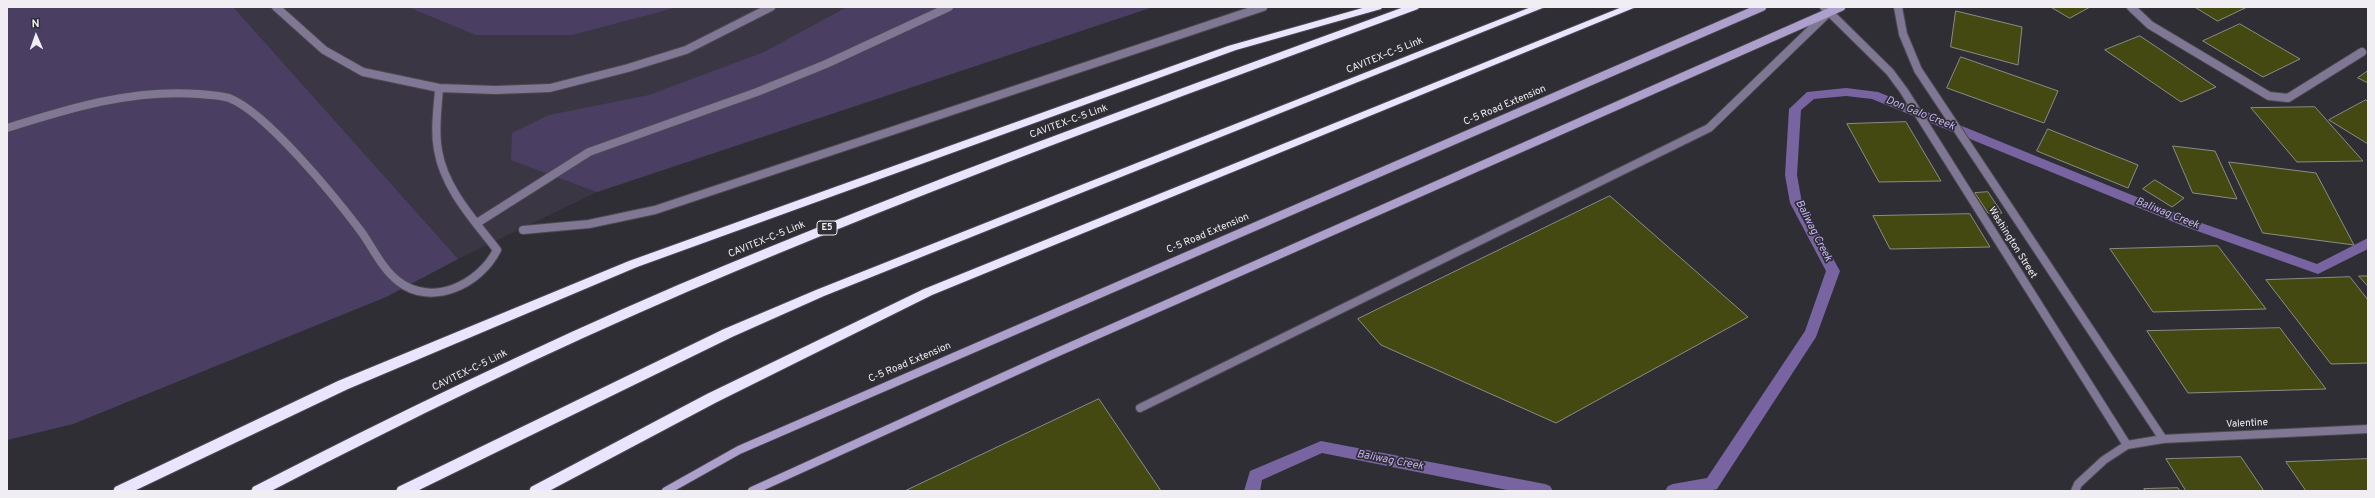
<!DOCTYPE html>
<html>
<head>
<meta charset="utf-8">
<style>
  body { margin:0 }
  #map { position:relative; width:2375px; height:498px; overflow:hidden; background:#302e35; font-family:Overpass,sans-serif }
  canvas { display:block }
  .frame { position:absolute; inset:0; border:8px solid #f0eef3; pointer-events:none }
  .north { position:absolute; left:16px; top:16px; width:40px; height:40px; -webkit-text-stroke:3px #302e35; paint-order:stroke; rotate:358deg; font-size:11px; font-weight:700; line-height:16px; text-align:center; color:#f0eef3 }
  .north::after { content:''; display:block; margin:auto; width:14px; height:18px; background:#f0eef3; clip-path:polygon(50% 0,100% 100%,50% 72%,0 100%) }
</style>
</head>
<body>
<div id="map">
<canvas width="2375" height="498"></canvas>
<div class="frame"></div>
<div class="north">N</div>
</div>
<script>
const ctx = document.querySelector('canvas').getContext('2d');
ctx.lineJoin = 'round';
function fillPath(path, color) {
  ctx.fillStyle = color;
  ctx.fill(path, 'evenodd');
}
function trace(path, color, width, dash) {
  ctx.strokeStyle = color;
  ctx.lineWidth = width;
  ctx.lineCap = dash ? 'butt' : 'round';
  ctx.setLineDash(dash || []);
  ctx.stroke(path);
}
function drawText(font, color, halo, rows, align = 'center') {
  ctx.font = font + ' Overpass,sans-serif';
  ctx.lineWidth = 3.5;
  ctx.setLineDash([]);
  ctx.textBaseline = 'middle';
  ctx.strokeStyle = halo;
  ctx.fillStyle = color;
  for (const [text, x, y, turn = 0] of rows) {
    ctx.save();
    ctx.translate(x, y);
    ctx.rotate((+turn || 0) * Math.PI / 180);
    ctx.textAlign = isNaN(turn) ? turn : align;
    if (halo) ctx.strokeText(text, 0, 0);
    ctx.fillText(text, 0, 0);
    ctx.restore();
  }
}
fillPath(new Path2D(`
  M7 7H1153L597 192 458 259 386 297 73 424 7 440Z`), '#3a3644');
fillPath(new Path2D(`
  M7 7H233L458 259 386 297 73 424 7 440Z
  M408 7H678L572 35H476Z
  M847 7H1153L597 192 511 160 512 133 549 115 649 95 764 52Z`), '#4a3f62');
fillPath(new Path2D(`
  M1846 88 1878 92 2196 221 2317 264 2368 238V249L2318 274 2186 227 1872 99 1846 96 1814 99 1801 110 1797 175 1802 203 1840 271 1816 337 1717 489 1709 491H1665L1668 486 1673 484 1707 478 1805 331 1826 271 1790 203 1785 175 1789 109 1807 92Z
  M1321 441 1545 484 1550 486 1553 491H1512L1322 453 1262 480 1260 491H1244L1250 471Z`), '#7764a0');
const building = new Path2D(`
  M2051 7H2090L2070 18Z
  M2195 7H2247L2218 21Z
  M1956 11 2022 27 2018 65 1951 47Z
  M2240 24 2300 59 2263 77 2203 41Z
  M2140 36 2216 87 2181 102 2105 50Z
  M1961 57 2058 91 2044 123 1947 88Z
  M2368 71V83L2358 78Z
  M2366 100 2368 102V144L2329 120Z
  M2315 107 2363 161 2297 162 2251 108Z
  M1906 122 1941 181 1879 182 1847 124Z
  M2048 129 2138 165 2128 188 2037 151Z
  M2173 146 2215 151 2237 199 2193 193Z
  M2229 162 2316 173 2354 245 2263 233Z
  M2155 180 2184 198 2172 207 2143 189Z
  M1988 192 2002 213H1988L1975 193Z
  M1610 196 1748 317 1556 423 1381 345 1358 319Z
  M1970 214 1990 247 1890 249 1873 216Z
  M2218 246 2266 309 2153 312 2110 249Z
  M2359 276H2368V286Z
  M2350 277 2368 300V363L2331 364 2266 280Z
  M2280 328 2326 389 2188 393 2147 331Z
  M1099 399 1161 491H905Z
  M2241 457 2264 491H2186L2166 459Z
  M2368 459V491H2306L2286 462Z
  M2178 488 2180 491H2145L2144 489Z`);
fillPath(building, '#444912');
trace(building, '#8b8c83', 1);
const lane = new Path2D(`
  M276 7 324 50 363 72 439 88 495 90 550 88 628 68 686 50 771 7
  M7 128C70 108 132 89 199 94 208 95 220 95 229 98 266 112 335 197 360 230 372 246 382 269 398 281 432 308 480 284 497 250 474 220 444 188 438 150 434 129 438 108 439 88
  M477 223 589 152 757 92 826 64 949 7
  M1140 408 1709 128 1828 13`);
const street = new Path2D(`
  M1824 7 1890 72 1904 91 2127 445
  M1898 7 1903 34 1918 70 2163 439
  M2131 7 2150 25 2269 96 2288 98 2362 52
  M523 230 589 224 655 210 1263 7
  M2075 491 2078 484 2104 460 2127 445 2163 439 2368 429`);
const secondary = new Path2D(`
  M666 491 739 450 1762 7
  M752 491 1049 356 1841 7`);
const highway = new Path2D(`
  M1366 7H1382L1381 9 1236 50 637 267 348 389 134 491H113L115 487 338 381 629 261 1228 46Z
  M1404 7H1419L1418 9C1173 99 928 189 689 291 547 352 408 420 271 491H251L253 487C393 415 534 347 678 285 917 184 1161 96 1404 7Z
  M1531 7H1545L824 296 732 337 417 491H396L398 487 724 329 816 290Z
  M1622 7H1636L932 295 717 402 549 491H529L531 487 707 394 924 289Z`);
trace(lane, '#4b4950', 10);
trace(street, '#4b4950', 10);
trace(secondary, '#4b4950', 10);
trace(highway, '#4b4950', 2);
trace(lane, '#7f7793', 8);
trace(street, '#7f7793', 8);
trace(secondary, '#ada0cc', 8);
fillPath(highway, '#ebe4ff');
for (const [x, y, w] of [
  [827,228,20]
]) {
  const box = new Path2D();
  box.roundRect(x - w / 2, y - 7, w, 14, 3);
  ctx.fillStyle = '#302e35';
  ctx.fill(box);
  trace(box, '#f0eef3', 1);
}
drawText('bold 9px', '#f0eef3', null, [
  ["E5",827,228]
]);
drawText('10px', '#f0eef3', '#302e35', [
  ["CAVITEX–C-5 Link",1385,56,-22],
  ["C-5 Road Extension",1505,106,-23],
  ["CAVITEX–C-5 Link",1069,122,-20],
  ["C-5 Road Extension",1208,234,-23],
  ["CAVITEX–C-5 Link",767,240,-22],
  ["Washington Street",2012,243,58],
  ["C-5 Road Extension",910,363,-23],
  ["CAVITEX–C-5 Link",470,371,-26],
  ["Valentine",2247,424,-3]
]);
drawText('italic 11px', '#c6b1f6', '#302e35', [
  ["Don Galo Creek",1920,114,22],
  ["Baliwag Creek",2167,214,22],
  ["Baliwag Creek",1813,231,63],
  ["Baliwag Creek",1390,461,11]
]);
</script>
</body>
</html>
